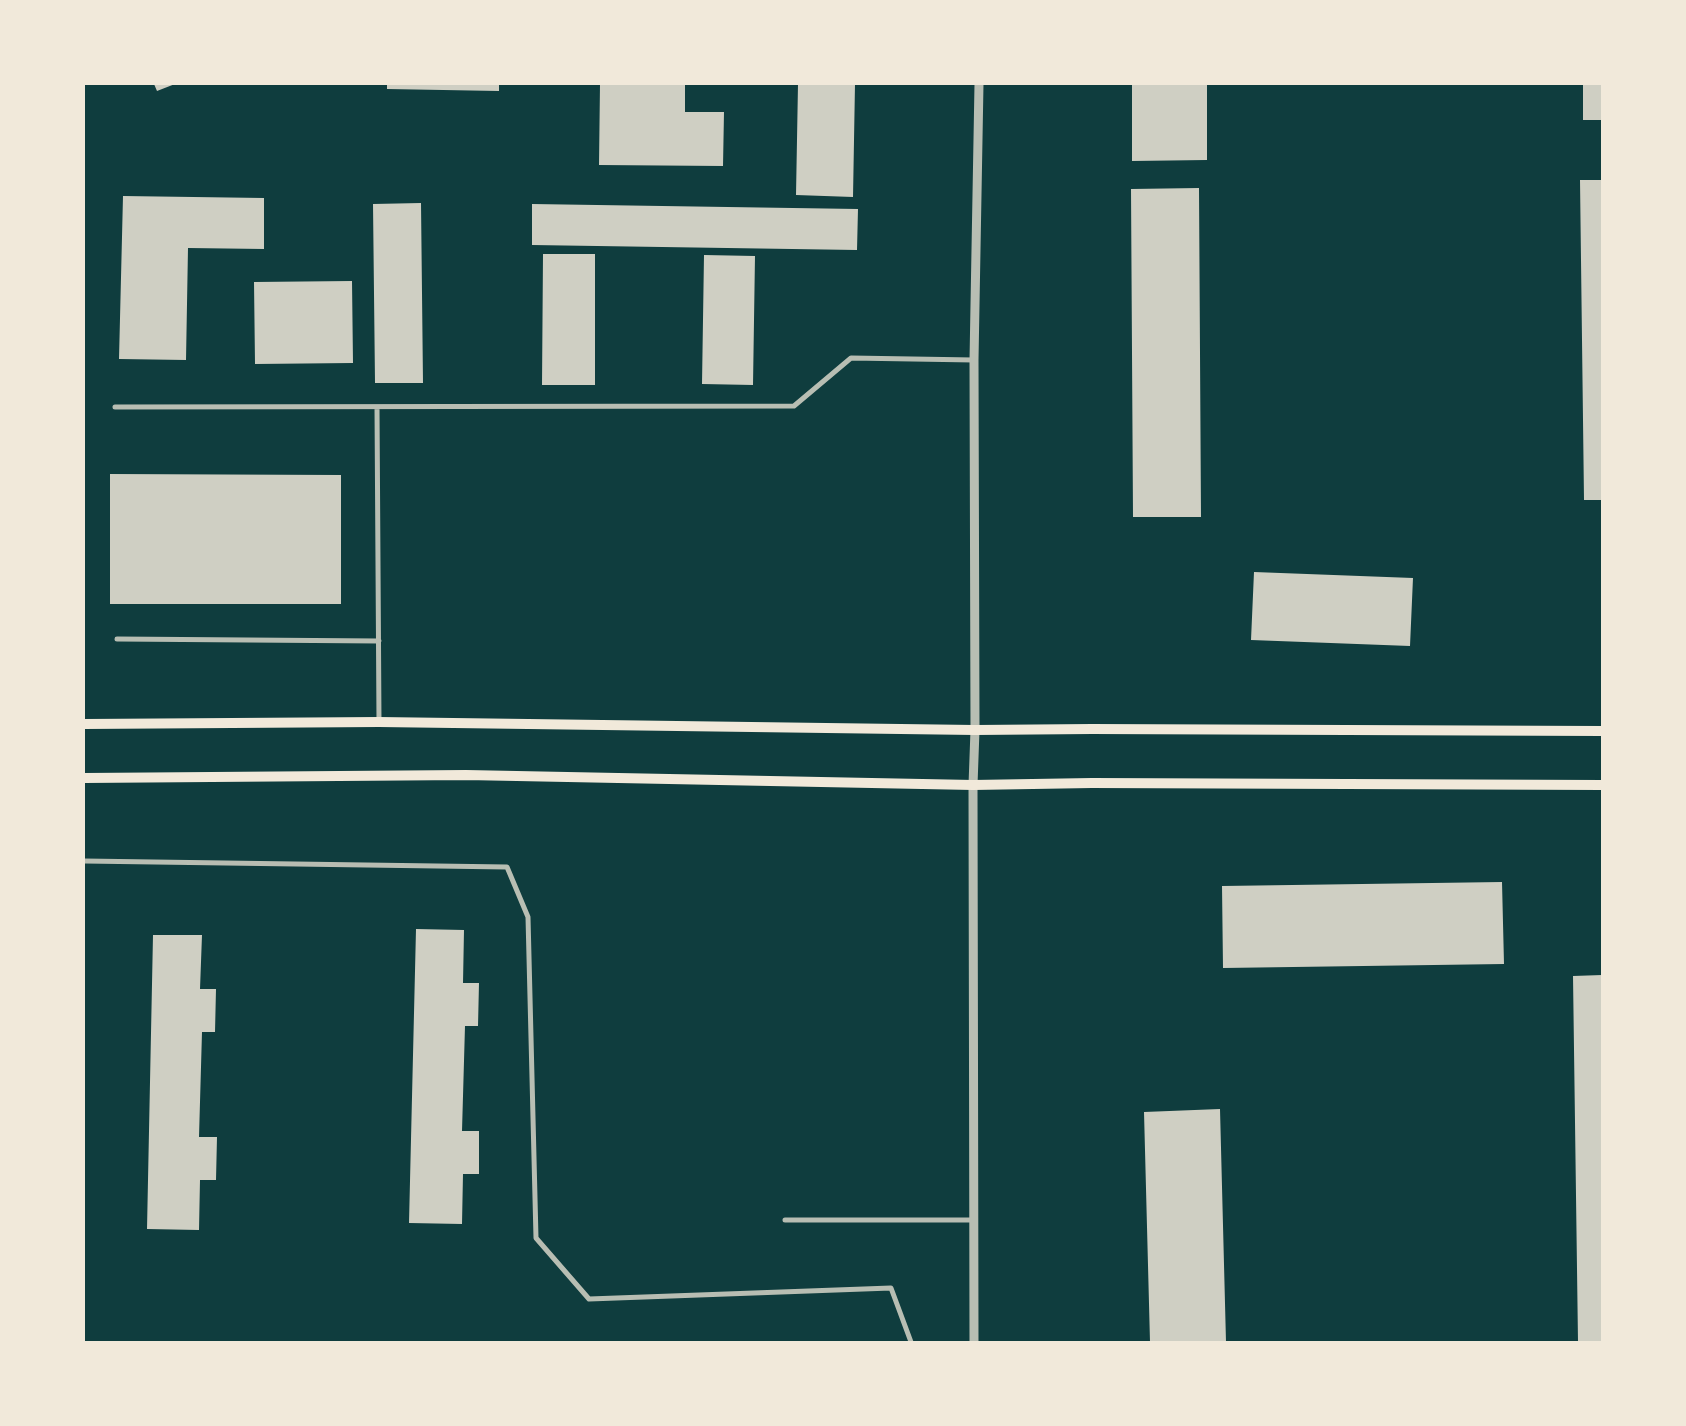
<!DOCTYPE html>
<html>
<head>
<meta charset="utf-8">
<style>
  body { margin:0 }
  #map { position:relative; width:1686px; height:1426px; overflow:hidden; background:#0f3d3e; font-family:Barlow,sans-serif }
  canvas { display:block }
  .frame { position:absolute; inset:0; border:85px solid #f1e9da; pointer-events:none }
</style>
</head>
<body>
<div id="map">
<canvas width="1686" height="1426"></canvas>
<div class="frame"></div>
</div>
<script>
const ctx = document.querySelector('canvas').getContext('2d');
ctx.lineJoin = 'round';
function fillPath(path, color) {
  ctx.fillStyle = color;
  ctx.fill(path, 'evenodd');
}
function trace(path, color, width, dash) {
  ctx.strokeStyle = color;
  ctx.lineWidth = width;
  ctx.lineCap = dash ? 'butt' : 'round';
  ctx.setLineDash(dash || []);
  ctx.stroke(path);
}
fillPath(new Path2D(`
  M154 84H175L157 91Z
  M387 84H499V91L387 89Z
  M600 84H685V112H724L723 166 599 165Z
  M798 84H855L853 197 796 195Z
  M1132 84H1207V160L1132 161Z
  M1583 84H1602V120H1583Z
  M1580 180H1602V500H1584Z
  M1199 188 1201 517H1133L1131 189Z
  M123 196 264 198V249L188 248 186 360 119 359Z
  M421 203 423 383H375L373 204Z
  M532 204 858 209 857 250 532 245Z
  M543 254H595V385H542Z
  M704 255 755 256 753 385 702 384Z
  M352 281 353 363 255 364 254 282Z
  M110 474 341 475V604H110Z
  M1254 572 1413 578 1410 646 1251 640Z
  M1502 882 1504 964 1223 968 1222 886Z
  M416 929 464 930 463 983H479L478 1026H465L462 1131H479V1174H463L462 1224 409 1223Z
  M153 935H202L200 989H216L215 1032H202L199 1137H217L216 1180H200L199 1230 147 1229Z
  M1602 975V1342H1578L1573 976Z
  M1220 1109 1226 1342H1150L1144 1112Z`), '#cfcfc3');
trace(new Path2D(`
  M115 407 794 406 851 358 974 360
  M377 407 379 722
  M117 639 379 641
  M84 861 507 867 528 917 536 1238 589 1299 891 1288 911 1342
  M785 1220H974`), '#b8beb3', 5);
trace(new Path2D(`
  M974 1342 973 785 975 730 974 360 979 84`), '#b8beb3', 9);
trace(new Path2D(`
  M84 724 379 722 975 730 1092 729 1602 731
  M84 778 466 775 973 785 1092 783 1602 785`), '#f1e9da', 10);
</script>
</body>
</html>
